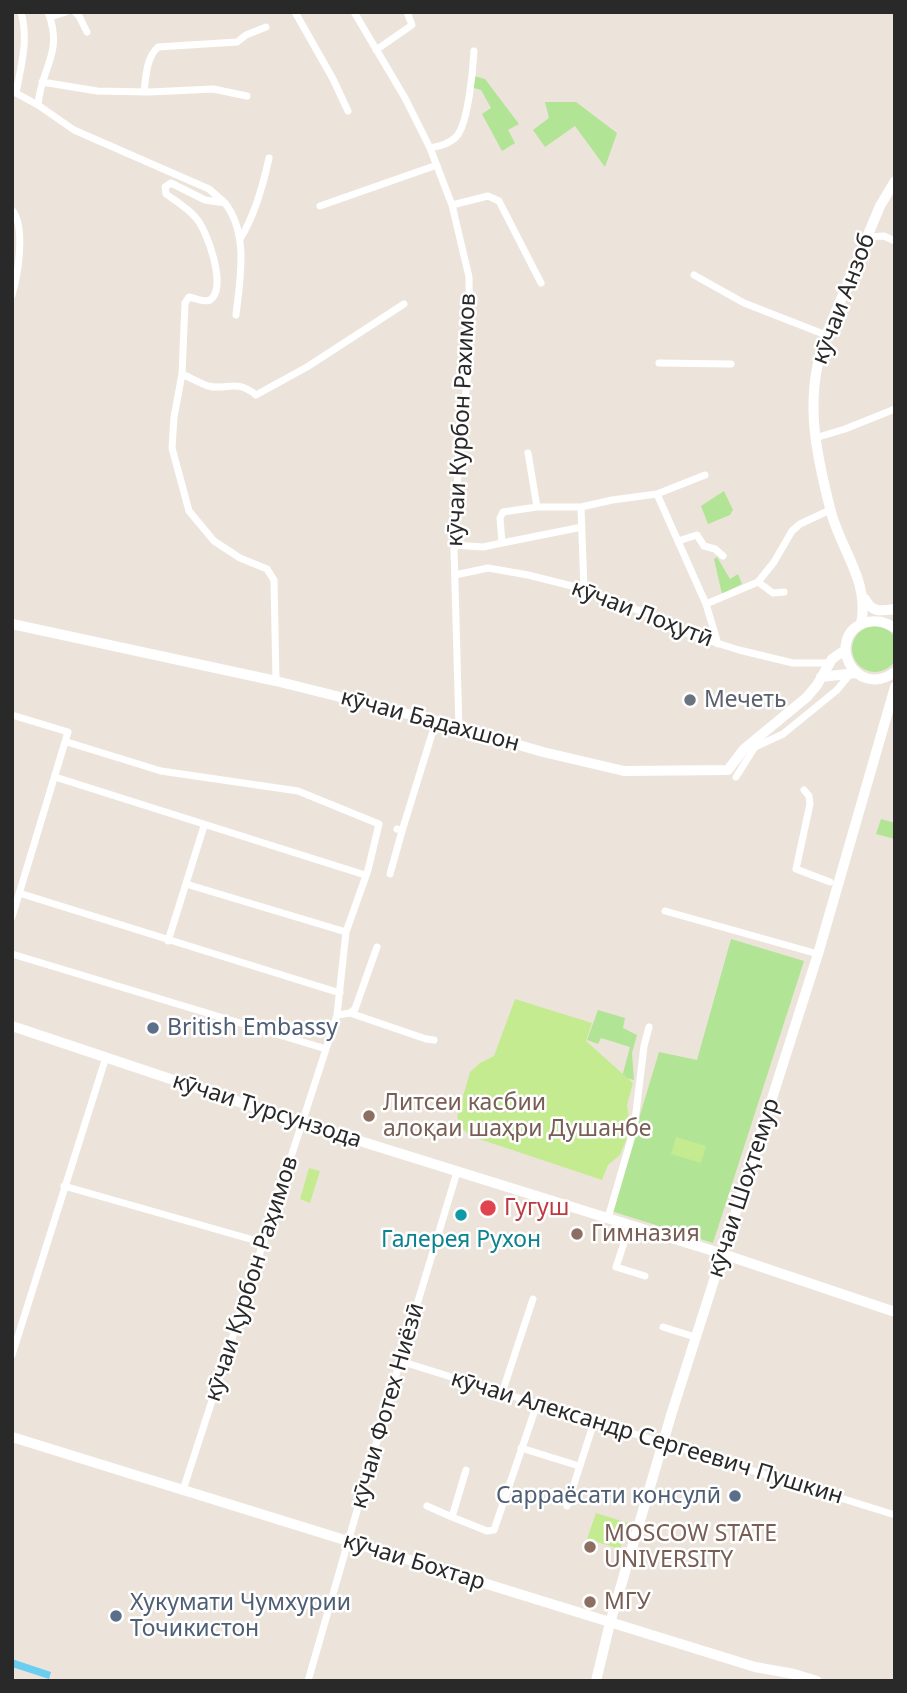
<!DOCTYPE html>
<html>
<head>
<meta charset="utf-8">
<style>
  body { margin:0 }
  #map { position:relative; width:907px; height:1693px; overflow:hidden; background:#ece4da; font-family:"Noto Sans",sans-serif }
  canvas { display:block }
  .frame { position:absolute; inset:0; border:14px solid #292929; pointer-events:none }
</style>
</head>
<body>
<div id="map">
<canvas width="907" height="1693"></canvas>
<div class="frame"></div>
</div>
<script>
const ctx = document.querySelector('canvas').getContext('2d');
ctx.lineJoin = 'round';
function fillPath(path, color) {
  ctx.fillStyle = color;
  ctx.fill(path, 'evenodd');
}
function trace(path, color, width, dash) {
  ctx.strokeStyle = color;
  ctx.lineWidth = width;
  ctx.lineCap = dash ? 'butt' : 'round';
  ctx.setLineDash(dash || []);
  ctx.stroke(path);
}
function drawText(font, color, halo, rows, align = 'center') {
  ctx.font = font + ' "Noto Sans",sans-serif';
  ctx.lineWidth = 5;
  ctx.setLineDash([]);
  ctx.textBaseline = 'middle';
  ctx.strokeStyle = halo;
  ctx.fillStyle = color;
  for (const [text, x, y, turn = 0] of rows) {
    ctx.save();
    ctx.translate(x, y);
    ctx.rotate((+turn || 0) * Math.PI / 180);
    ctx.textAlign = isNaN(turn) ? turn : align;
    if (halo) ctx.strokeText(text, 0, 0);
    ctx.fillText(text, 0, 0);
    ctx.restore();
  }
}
fillPath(new Path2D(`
  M474 76 485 79 519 124 508 130 515 143 502 151 482 114 491 108 481 90 471 87Z
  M545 102H576L617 133 605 167 575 126 545 147 533 130 549 118Z
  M724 491 733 510 730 515 708 524 701 506Z
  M717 557 730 579 738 574 742 584 722 594 714 559Z
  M852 649a23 23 0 1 1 46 0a23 23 0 1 1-46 0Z
  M881 819 895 823V839L876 834Z
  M731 939 804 961 713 1243 611 1211 659 1052 697 1060Z
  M598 1010 625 1018 623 1028 637 1035 632 1053 634 1080 622 1077 630 1047 601 1038 598 1044 587 1040Z`), '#b1e495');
fillPath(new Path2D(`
  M515 999 592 1023 586 1041 633 1083 627 1105 629 1118 626 1140 620 1155 608 1165 602 1180 470 1136 462 1128 457 1117 470 1072 480 1063 494 1056Z
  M676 1137 706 1146 701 1163 671 1154Z
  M309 1168 320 1171 310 1203 300 1199Z
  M596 1513 628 1523 620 1549 587 1539Z`), '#c5eb91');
fillPath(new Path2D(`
  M12 1659 51 1672 49 1679 12 1667Z`), '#6bcef0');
trace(new Path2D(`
  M48 12C64 53 41 67 38 105L74 130 209 189 225 203 205 200 171 183 165 187 166 194C176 201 188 208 196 218 207 230 228 288 210 300 204 303 195 298 189 297L185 303 182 374 174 417 172 448 189 511 214 541 240 558 267 569 274 580 276 681
  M75 12 79 16 87 32
  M295 12 333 79 348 111
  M354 12 405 98 430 148 452 205 469 277 470 356 459 452 454 549 459 729
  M50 17 66 12
  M376 50 412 25 407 12
  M42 82 97 91 149 92 213 89 247 96
  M14 92 38 105
  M144 92C146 77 146 58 158 47L237 42 246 35 266 27
  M16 93C21 65 29 40 21 12
  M430 148C439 146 449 144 456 137 468 125 473 70 474 51
  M225 203C249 234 240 279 236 315
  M452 205 488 196 499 201 541 283
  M320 206 437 165
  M12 210C26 226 18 275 12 295
  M868 237 884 236 895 241
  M240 239C255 215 263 186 269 158
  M694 275 744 303 826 335
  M659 363 731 364
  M182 374C191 378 200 383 208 386 227 391 235 378 256 395L307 367 404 304
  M815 438 845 429 895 409
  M528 453 537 507
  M657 494 706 604 718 644
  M581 507 584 589
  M678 541 697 535 704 546 715 549 723 556
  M502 543 582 527
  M454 545 483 547 502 543 500 518 503 512 537 507H581L612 500 657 494 705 475
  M455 575 488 568 528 575 584 589 653 616 688 634 739 650 793 663H829
  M758 582 773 593 784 592
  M706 604 758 582 774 562 792 531 800 524 830 510
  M12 715 68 732 12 917
  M67 742 161 771 298 791 379 824 368 870 346 932 337 1015 183 1490
  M55 777 365 875
  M736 777 755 747 783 734 837 690 850 674
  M804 790 809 796 810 804 796 869 830 882
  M397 829 402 831 436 721
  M390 874 402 831
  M186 884 346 932
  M19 893 340 993
  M665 911 818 954
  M168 941 204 826
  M12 954 326 1049
  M350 1013 355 1009 377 947
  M337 1015 350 1013 426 1039 434 1040
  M64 1186 264 1243
  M608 1218 634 1129 644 1046 649 1027
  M630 1225 616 1267 645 1276
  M663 1327 695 1337
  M12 1355 106 1057
  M400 1361 895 1515
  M502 1393 533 1299
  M521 1448 579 1466
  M427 1506 452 1517 466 1470
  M567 1506 594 1422
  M452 1517 487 1531 494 1530 537 1404
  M308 1681 400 1361 457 1172`), '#fff', 7);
trace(new Path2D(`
  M865 599C872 613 881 611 895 609
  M12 624 276 681 436 721 543 752 624 771 728 770 744 749 807 697 817 685 832 659 845 650
  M861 624C870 582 841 550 831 512 815 450 803 395 827 333L880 206 895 181
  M895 628C885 622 876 619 864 623 825 637 854 701 895 672
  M821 677 856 673
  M12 1026 302 1123 723 1254 895 1312
  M12 1437 755 1667 794 1674 817 1681
  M596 1681 610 1623 672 1412 818 954 895 687`), '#fff', 10);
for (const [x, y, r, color] of [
  [690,700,7,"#6b7280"],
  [153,1028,7,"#5c6f8a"],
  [369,1116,7,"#8d6e63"],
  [488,1208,9,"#e0444e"],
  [461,1215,7,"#0f9aa8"],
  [577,1234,7,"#8d6e63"],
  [735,1496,7,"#5c6f8a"],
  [590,1547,7,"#8d6e63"],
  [590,1602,7,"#8d6e63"],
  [116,1616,7,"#5c6f8a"]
]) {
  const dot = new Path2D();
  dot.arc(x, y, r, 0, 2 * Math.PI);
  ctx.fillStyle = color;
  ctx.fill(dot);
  trace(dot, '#fff', 2.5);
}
drawText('23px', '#292929', '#fff', [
  ["кӯчаи Анзоб",844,299,-69],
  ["кӯчаи Курбон Рахимов",462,420,-87],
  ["кӯчаи Лоҳутӣ",642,614,21],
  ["кӯчаи Бадахшон",430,721,15],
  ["кӯчаи Турсунзода",267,1111,18],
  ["кӯчаи Шоҳтемур",744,1188,-72],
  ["кӯчаи Қурбон Раҳимов",252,1279,-72],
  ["кӯчаи Фотех Ниёзӣ",388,1406,-74],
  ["кӯчаи Александр Сергеевич Пушкин",647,1438,17],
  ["кӯчаи Бохтар",414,1562,17]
]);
drawText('23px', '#5b616d', '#fff', [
  ["Мечеть",704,700]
], 'left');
drawText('23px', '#4e5e75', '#fff', [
  ["British Embassy",167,1028],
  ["Сарраёсати консулӣ",721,1496,"right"],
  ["Хукумати Чумхурии",130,1603],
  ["Точикистон",130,1629]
], 'left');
drawText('23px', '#785e54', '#fff', [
  ["Литсеи касбии",383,1103],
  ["алоқаи шаҳри Душанбе",383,1129],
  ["Гимназия",591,1234],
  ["MOSCOW STATE",604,1534],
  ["UNIVERSITY",604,1560],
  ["МГУ",604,1602]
], 'left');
drawText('23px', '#be3a42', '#fff', [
  ["Гугуш",504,1208]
], 'left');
drawText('23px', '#0d838f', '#fff', [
  ["Галерея Рухон",461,1240]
]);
</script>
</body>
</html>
